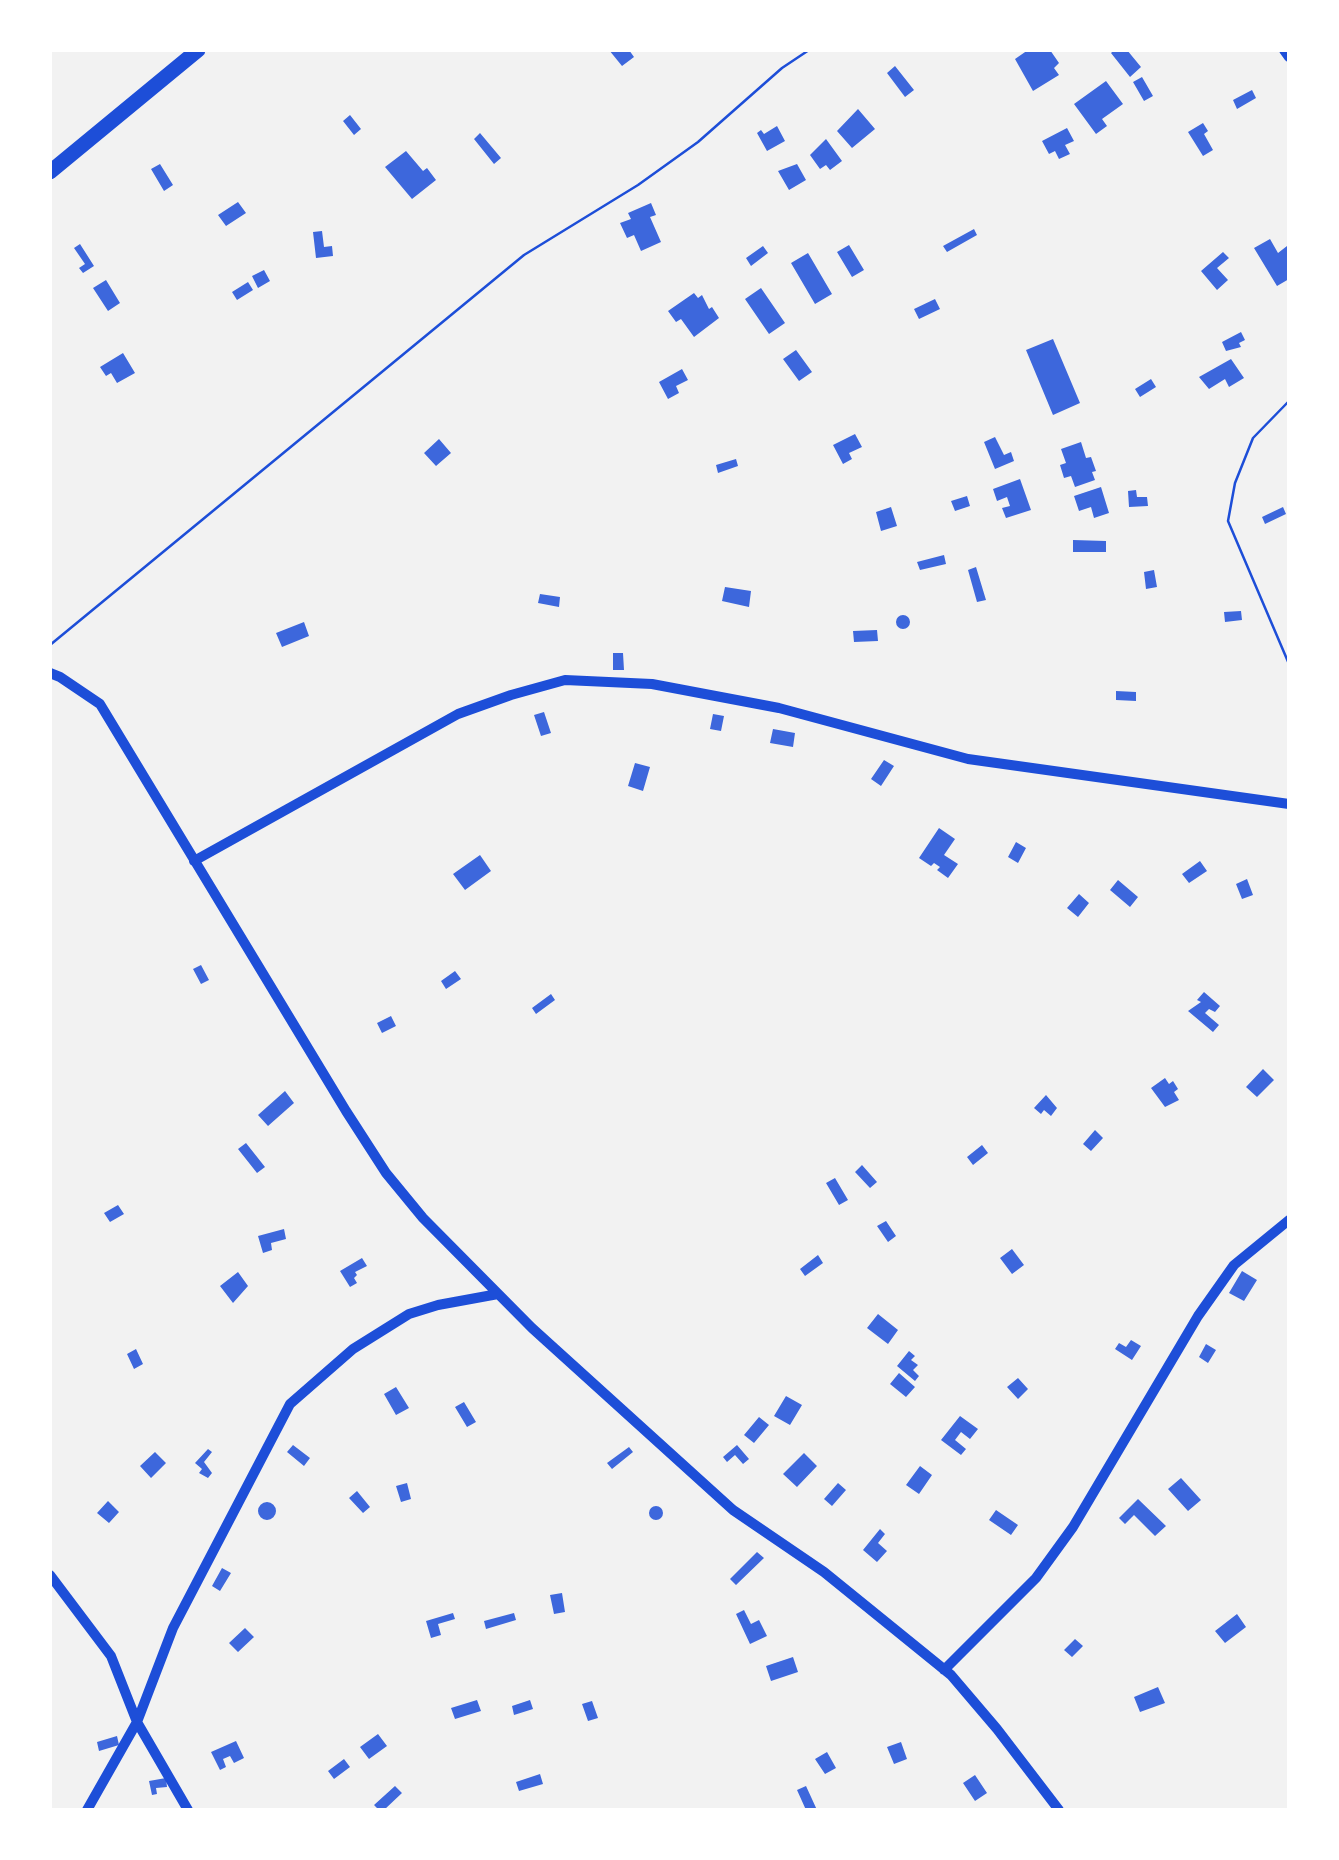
<!DOCTYPE html>
<html>
<head>
<meta charset="utf-8">
<style>
  body { margin:0 }
  #map { position:relative; width:1339px; height:1860px; overflow:hidden; background:#f2f2f2; font-family:"Open Sans",sans-serif }
  canvas { display:block }
  .frame { position:absolute; inset:0; border:52px solid #fff; pointer-events:none }
</style>
</head>
<body>
<div id="map">
<canvas width="1339" height="1860"></canvas>
<div class="frame"></div>
</div>
<script>
const ctx = document.querySelector('canvas').getContext('2d');
ctx.lineJoin = 'round';
function fillPath(path, color) {
  ctx.fillStyle = color;
  ctx.fill(path, 'evenodd');
}
function trace(path, color, width, dash) {
  ctx.strokeStyle = color;
  ctx.lineWidth = width;
  ctx.lineCap = dash ? 'butt' : 'round';
  ctx.setLineDash(dash || []);
  ctx.stroke(path);
}
fillPath(new Path2D(`
  M609 50H629L634 57 622 66Z
  M1028 50H1050L1059 63 1054 68 1059 75 1033 91 1015 59Z
  M1114 50H1127L1141 67 1130 77 1111 53Z
  M895 66 914 90 905 97 887 73Z
  M1142 77 1153 96 1144 101 1133 82Z
  M1106 81 1123 104 1102 119 1107 126 1096 134 1074 104Z
  M1252 90 1256 98 1237 109 1233 100Z
  M858 109 875 129 852 148 837 131Z
  M350 115 361 129 354 135 343 121Z
  M1203 123 1208 131 1204 134 1213 150 1203 156 1188 132Z
  M777 126 785 141 767 151 757 133 761 130 764 134Z
  M1067 128 1074 141 1065 145 1070 154 1059 159 1055 151 1049 154 1042 141Z
  M480 133 501 158 494 164 474 139Z
  M826 139 842 161 830 170 826 165 820 169 810 155Z
  M406 151 423 171 427 168 436 180 412 199 385 167Z
  M160 164 173 185 164 191 151 169Z
  M797 164 806 180 789 190 778 171Z
  M238 202 246 213 226 226 218 215Z
  M651 203 656 215 650 217 661 242 641 251 634 235 627 238 620 223 631 219 628 213Z
  M974 229 977 235 947 252 943 246Z
  M322 231 324 247 332 246 333 256 316 258 313 232Z
  M1270 239 1278 253 1287 246 1289 249V279L1277 286 1254 248Z
  M80 244 94 266 83 273 79 268 85 264 74 248Z
  M849 245 864 270 852 277 837 252Z
  M763 246 768 253 751 266 746 258Z
  M1223 252 1229 258 1217 268 1228 280 1217 290 1201 271Z
  M808 253 832 294 815 304 791 263Z
  M264 270 270 281 258 288 252 276Z
  M106 280 120 303 108 311 93 288Z
  M248 282 253 290 237 300 232 292Z
  M761 288 785 323 769 334 745 299Z
  M694 293 698 298 702 295 709 309 712 307 719 318 694 337 681 319 676 322 668 311Z
  M935 299 940 309 919 319 914 309Z
  M1241 332 1245 340 1239 343 1241 347 1226 351 1222 342Z
  M1053 339 1080 403 1053 415 1026 350Z
  M796 350 812 372 799 381 783 359Z
  M123 353 135 373 117 383 111 373 106 376 100 367Z
  M1231 359 1244 378 1229 387 1225 379 1209 389 1199 377Z
  M682 369 688 380 676 386 679 393 668 399 659 382Z
  M1151 379 1156 387 1140 397 1135 389Z
  M855 434 862 447 849 453 852 459 843 464 833 445Z
  M995 437 1004 455 1011 452 1014 461 995 469 984 442Z
  M439 439 451 453 436 466 424 453Z
  M1081 442 1086 458 1091 457 1096 471 1092 472 1095 480 1075 487 1071 476 1064 478 1060 465 1066 463 1061 449Z
  M736 459 738 466 718 473 716 465Z
  M1020 479 1031 510 1006 518 1002 508 1010 506 1007 497 997 501 993 489Z
  M1101 487 1109 513 1094 518 1091 507 1079 511 1074 496Z
  M1136 490 1137 497H1147L1148 506 1129 507 1128 491Z
  M967 496 970 506 955 511 951 501Z
  M891 507 897 526 881 531 876 512Z
  M1283 507 1286 514 1265 524 1262 517Z
  M1073 540 1106 541V552H1073Z
  M944 555 946 564 920 570 917 562Z
  M976 567 986 600 977 602 968 570Z
  M1154 570 1157 587 1146 589 1144 572Z
  M725 587 751 591 749 607 722 601Z
  M540 594 560 597 559 607 538 603Z
  M1241 611 1242 620 1225 622 1224 612Z
  M896 622a7 7 0 1 1 14 0a7 7 0 1 1-14 0Z
  M304 622 309 636 282 647 276 633Z
  M877 630 878 641 854 642 853 631Z
  M613 653H623L624 670H613Z
  M1116 691 1136 692V701L1116 700Z
  M544 712 551 733 541 736 534 715Z
  M713 714 724 716 721 731 710 729Z
  M773 729 795 733 793 747 770 743Z
  M884 760 894 766 881 786 871 779Z
  M635 763 650 767 643 791 628 786Z
  M939 828 955 839 944 855 958 864 948 878 937 870 940 867 934 863 931 866 919 858Z
  M1016 842 1026 848 1018 863 1008 857Z
  M480 855 491 871 465 890 453 874Z
  M1200 861 1207 871 1189 883 1182 874Z
  M1247 879 1253 895 1242 899 1236 884Z
  M1118 880 1138 897 1130 907 1110 890Z
  M1079 894 1089 903 1078 917 1067 908Z
  M201 965 209 980 201 984 193 969Z
  M455 971 461 979 446 989 441 981Z
  M1204 992 1220 1006 1215 1012 1209 1009 1205 1013 1219 1025 1213 1032 1188 1011 1201 1002 1197 1000Z
  M551 994 555 1000 536 1014 532 1008Z
  M391 1016 396 1026 382 1033 377 1023Z
  M1263 1069 1274 1080 1257 1097 1246 1087Z
  M1165 1078 1169 1084 1173 1081 1178 1089 1174 1092 1179 1100 1165 1107 1151 1088Z
  M285 1091 294 1103 268 1126 258 1115Z
  M1046 1095 1057 1108 1051 1116 1044 1110 1041 1114 1034 1108Z
  M1095 1130 1103 1138 1091 1151 1083 1144Z
  M246 1143 265 1167 257 1173 238 1149Z
  M982 1145 988 1153 973 1165 967 1157Z
  M862 1165 877 1182 870 1188 855 1172Z
  M835 1178 848 1200 839 1205 826 1183Z
  M118 1205 124 1214 110 1222 104 1213Z
  M886 1221 896 1236 888 1242 877 1226Z
  M284 1229 286 1239 271 1243 272 1250 263 1253 258 1236Z
  M1012 1249 1024 1265 1012 1274 1000 1258Z
  M818 1255 823 1263 805 1276 800 1269Z
  M362 1258 367 1266 355 1272 357 1275 354 1278 357 1283 350 1287 340 1271Z
  M1242 1271 1257 1280 1244 1301 1229 1293Z
  M238 1272 248 1286 233 1303 220 1286Z
  M878 1314 898 1330 888 1344 867 1328Z
  M1131 1340 1141 1346 1132 1360 1115 1349 1119 1343 1126 1347Z
  M1206 1344 1216 1350 1208 1363 1199 1357Z
  M136 1349 143 1364 134 1369 127 1354Z
  M909 1351 915 1356 911 1360 918 1365 913 1370 919 1376 915 1381 897 1366Z
  M899 1373 915 1387 906 1397 890 1384Z
  M1018 1378 1028 1389 1018 1399 1007 1387Z
  M396 1387 409 1408 396 1415 384 1394Z
  M786 1396 802 1405 790 1425 774 1416Z
  M464 1402 476 1422 467 1427 455 1407Z
  M960 1416 978 1429 970 1439 961 1432 955 1440 966 1449 961 1455 941 1440Z
  M759 1417 769 1425 754 1443 744 1435Z
  M293 1445 310 1458 304 1466 287 1452Z
  M737 1445 749 1459 743 1464 735 1455 727 1462 723 1457Z
  M629 1447 633 1452 612 1469 607 1463Z
  M208 1449 212 1452 204 1462 212 1473 208 1478 199 1473 202 1469 195 1463Z
  M155 1452 166 1463 151 1478 140 1466Z
  M804 1453 817 1466 797 1487 783 1474Z
  M920 1466 932 1475 919 1494 906 1485Z
  M1181 1478 1201 1500 1188 1511 1168 1489Z
  M407 1483 411 1499 401 1502 396 1486Z
  M838 1483 846 1490 832 1506 824 1499Z
  M357 1491 370 1507 363 1513 349 1498Z
  M1138 1499 1166 1526 1155 1536 1134 1515 1125 1524 1119 1518Z
  M108 1501 119 1512 109 1523 97 1513Z
  M258 1511a9 9 0 1 1 18 0a9 9 0 1 1-18 0Z
  M649 1513a7 7 0 1 1 14 0a7 7 0 1 1-14 0Z
  M996 1510 1018 1525 1011 1535 989 1520Z
  M880 1529 885 1534 878 1543 887 1551 877 1562 863 1550Z
  M757 1552 764 1558 736 1585 730 1579Z
  M222 1568 231 1573 220 1591 212 1586Z
  M562 1593 565 1612 554 1614 550 1595Z
  M744 1610 751 1624 759 1620 767 1636 750 1644 736 1614Z
  M453 1613 455 1619 438 1624 441 1635 431 1638 426 1621Z
  M514 1613 516 1620 486 1629 484 1621Z
  M1237 1614 1246 1627 1225 1643 1215 1631Z
  M245 1628 254 1637 238 1652 229 1643Z
  M1075 1639 1083 1646 1072 1657 1064 1650Z
  M793 1657 798 1672 771 1681 766 1666Z
  M1158 1687 1165 1703 1140 1712 1134 1697Z
  M477 1700 481 1711 455 1719 451 1708Z
  M530 1700 533 1709 514 1715 512 1706Z
  M592 1701 598 1718 588 1721 582 1704Z
  M378 1734 387 1746 369 1759 360 1747Z
  M117 1736 119 1745 99 1751 97 1742Z
  M236 1741 244 1758 234 1763 230 1756 223 1759 226 1767 220 1770 211 1752Z
  M901 1742 907 1759 894 1764 887 1747Z
  M827 1752 836 1768 825 1774 815 1759Z
  M344 1759 350 1767 334 1779 328 1771Z
  M540 1774 543 1784 519 1791 516 1782Z
  M975 1775 987 1793 975 1801 963 1783Z
  M166 1778 167 1787 156 1788 157 1794 152 1795 149 1781Z
  M395 1786 402 1793 384 1810H379L374 1805Z
  M806 1786 817 1810H806L797 1790Z`), '#3d67dc');
trace(new Path2D(`
  M1289 401 1253 438 1235 483 1228 521 1289 664
  M50 645 524 255 638 185 698 142 782 68 809 50`), '#1d4ed8', 2.5);
trace(new Path2D(`
  M1284 50 1289 57
  M50 673 60 677 100 704 346 1111 386 1173 423 1218 532 1328 733 1510 824 1572 951 1675 997 1729 1059 1810
  M194 861 458 714 511 695 565 680 652 684 779 708 968 759 1289 804
  M50 1575 111 1656 137 1722 188 1810
  M944 1670 1036 1578 1073 1527 1198 1316 1234 1265 1289 1220
  M87 1810 137 1722 173 1628 290 1404 353 1349 409 1314 438 1305 498 1294`), '#1d4ed8', 10);
trace(new Path2D(`
  M50 172 198 50`), '#1d4ed8', 15);
</script>
</body>
</html>
